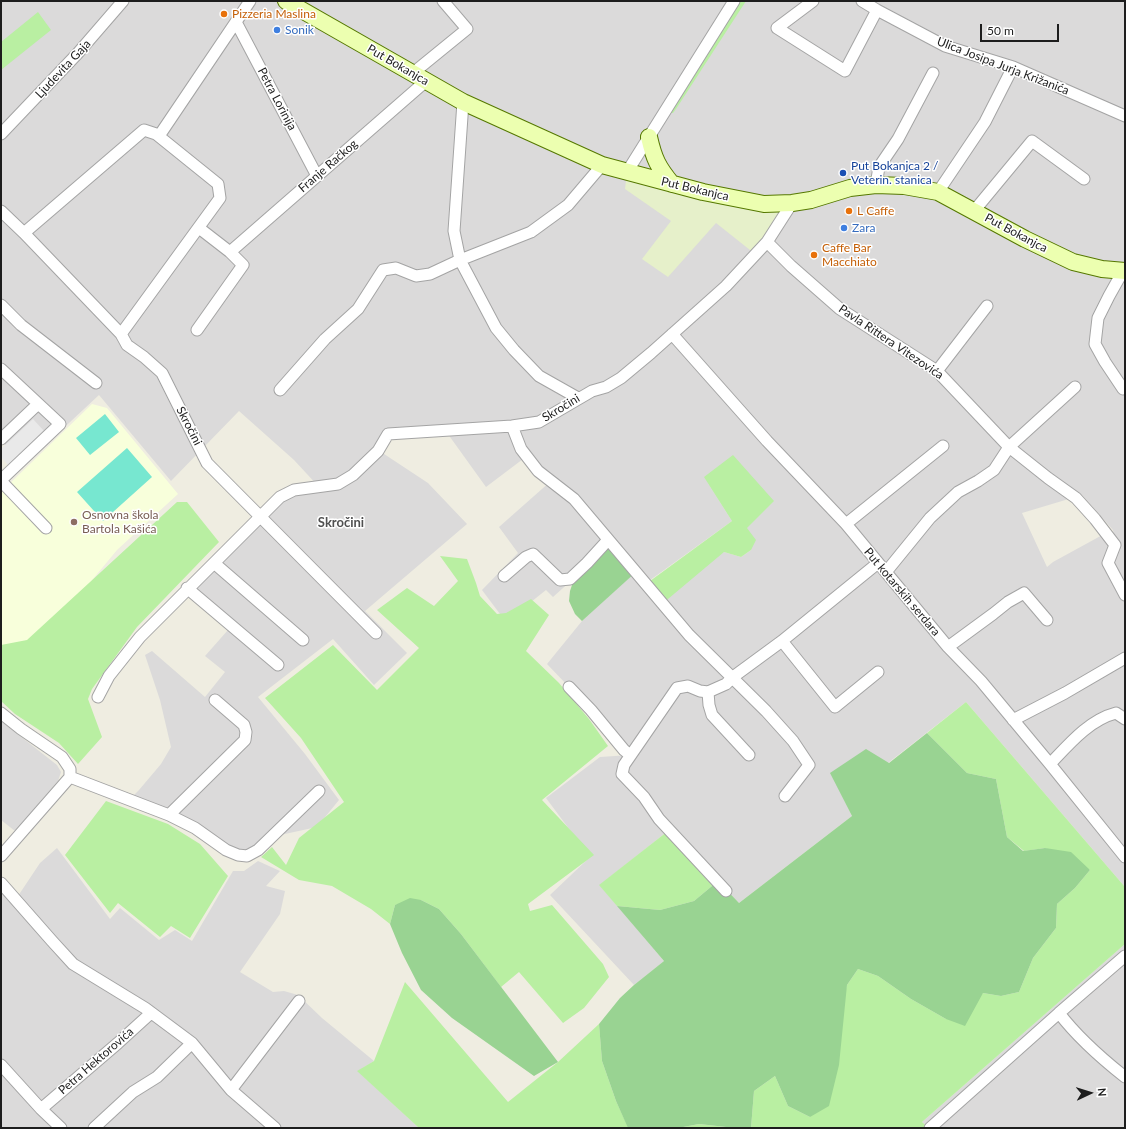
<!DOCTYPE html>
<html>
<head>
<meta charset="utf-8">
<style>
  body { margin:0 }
  #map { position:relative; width:1126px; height:1129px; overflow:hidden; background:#efede1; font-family:Lato,sans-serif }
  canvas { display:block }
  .frame { position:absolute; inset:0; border:2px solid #1d1d1d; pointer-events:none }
  .north { position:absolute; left:1070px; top:1073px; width:40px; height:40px; -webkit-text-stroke:3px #fff; paint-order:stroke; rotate:86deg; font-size:11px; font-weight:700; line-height:16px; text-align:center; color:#1d1d1d }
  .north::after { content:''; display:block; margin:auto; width:14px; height:18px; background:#1d1d1d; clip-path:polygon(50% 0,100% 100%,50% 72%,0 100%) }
  .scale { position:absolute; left:980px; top:24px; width:79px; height:18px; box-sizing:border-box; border:2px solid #1d1d1d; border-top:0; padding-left:5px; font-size:12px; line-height:14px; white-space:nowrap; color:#1d1d1d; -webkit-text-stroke:3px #fff; paint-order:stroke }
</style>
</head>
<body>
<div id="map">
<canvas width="1126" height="1129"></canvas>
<div class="frame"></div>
<div class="north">N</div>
<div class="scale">50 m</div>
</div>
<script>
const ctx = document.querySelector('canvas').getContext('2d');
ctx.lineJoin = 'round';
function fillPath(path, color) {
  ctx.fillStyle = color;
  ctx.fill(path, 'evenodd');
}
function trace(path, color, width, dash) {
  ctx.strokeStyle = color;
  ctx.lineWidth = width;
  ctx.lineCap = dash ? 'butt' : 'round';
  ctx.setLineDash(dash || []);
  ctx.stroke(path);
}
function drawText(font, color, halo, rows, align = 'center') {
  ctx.font = font + ' Lato,sans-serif';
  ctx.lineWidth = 3;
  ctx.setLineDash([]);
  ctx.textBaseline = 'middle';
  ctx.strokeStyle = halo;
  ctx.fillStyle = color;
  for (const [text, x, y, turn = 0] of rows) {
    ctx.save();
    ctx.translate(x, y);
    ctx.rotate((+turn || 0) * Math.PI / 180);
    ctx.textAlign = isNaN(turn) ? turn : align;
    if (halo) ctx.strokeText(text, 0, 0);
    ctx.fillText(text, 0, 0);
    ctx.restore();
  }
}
fillPath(new Path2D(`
  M1 1H1125V887L966 702 888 763 831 773 852 816 739 903 668 831 600 885 664 961 634 985 550 895 590 857 546 798 600 757 630 755 591 710 547 664 582 621 635 572 612 544 553 597 546 590 506 622 482 590 518 553 499 527 551 481 527 456 486 487 445 430 388 434 378 450 428 483 467 524 365 611 407 653 374 685 333 639 258 697 305 754 339 800 317 827 271 837 247 856 129 800 139 790 161 764 171 747 160 700 145 655 152 651 205 697 225 672 205 656 228 630 187 588 280 497 319 487 294 460 239 411 171 481 99 395 25 464 1 441ZM704 477 751 550 741 557 724 552 646 583 732 521ZM1082 495 1113 530 1115 544 1106 533 1053 562 1047 567 1022 513Z
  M1 721 57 765 61 772 58 781 15 831 1 820Z
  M57 848 110 919 120 908 159 940 175 930 192 941 233 871H244L258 861 280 871 266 886 285 891 280 914 240 972 273 992 284 991 298 995 322 1018 374 1061 358 1071 419 1128H1V971L2 970 1 968V886L16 899 40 863Z
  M1125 944V1128H929L922 1122Z`), '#dbdada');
fillPath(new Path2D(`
  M92 404 107 408 178 494 117 550 54 626 34 647 1 651V492Z`), '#f8ffdb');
fillPath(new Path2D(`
  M627 172 792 203 755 254 716 223 668 277 642 259 671 221 625 189Z`), '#e6f0ca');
fillPath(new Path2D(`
  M738 1H746L676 109 673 113H669Z
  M38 12 51 30 1 70V42Z
  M733 455 774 501 747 528 756 540 751 550 741 557 724 552 662 604 646 584 732 521 704 477Z
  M177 502H187L219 542 137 627 92 689 88 699 102 737 78 764 59 743 15 714 1 701V645L27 640Z
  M440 556 467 559 476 583 480 596 497 614 506 613 531 599 549 615 526 651 559 683 589 719 608 746 542 800 594 855 528 904 530 911 552 905 603 964 609 977 584 1008 563 1023 519 972 501 987 461 934 439 909 421 900 395 905 390 924 371 909 332 886 299 880 261 857 272 847 286 865 299 838 344 802 301 738 265 698 333 645 377 690 419 648 377 610 407 588 434 606 458 581Z
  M966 702 1125 887V944L922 1122 929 1128H751L754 1091 775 1076 788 1106 810 1117 847 985 858 969 878 976 911 999 946 1019 983 993 1001 996 1019 992 1033 958 1056 928 1057 904 1075 888 1090 870 1045 848 1024 851 1007 837 996 779 967 773 927 733Z
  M106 801 168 824 200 844 228 876 190 938 171 926 160 937 118 903 110 913 65 855Z
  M668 831 718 881 694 901 660 910 617 906 599 885Z
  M405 982 508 1102 558 1062 599 1024 602 1061 616 1101 628 1127 637 1128H419L357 1071 374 1061Z
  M699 1124 735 1128H678Z`), '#b9efa2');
fillPath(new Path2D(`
  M612 544 636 572 582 621 575 614 569 601 570 591 575 576Z
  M927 733 967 773 996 779 1007 837 1023 851 1045 848 1071 852 1090 870 1075 888 1057 904 1056 928 1033 958 1019 992 1001 996 983 993 965 1026 946 1019 911 999 878 976 858 969 847 985 839 1065 829 1106 810 1117 788 1106 775 1076 754 1091 751 1128H735L699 1124 678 1128H628L616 1101 602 1061 599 1024 620 998 634 985 664 961 617 906 660 910 694 901 718 881 739 903 852 816 830 773 866 749 889 763Z
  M410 898 421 900 439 909 461 934 558 1062 534 1076 452 1018 421 990 402 953 390 924 395 905Z`), '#99d392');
fillPath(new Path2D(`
  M105 414 119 432 90 455 76 438Z
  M127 448 152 477 103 521 77 492Z`), '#77e7d0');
fillPath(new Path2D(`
  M33 419 45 432 9 466 1 457V449Z`), '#e9e9e9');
const minor = new Path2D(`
  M813 1 777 28 845 71 877 10
  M862 1 877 10 945 46 1013 67 1125 116
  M236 22 317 176
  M413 73 467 29 443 1
  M463 102 454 231 460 260 496 328 514 350 539 376 578 398
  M1 134 78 53 123 1
  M159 136 250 1
  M627 172 734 1
  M876 185 879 167 898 139 933 73
  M938 192 985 122 1013 67
  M1 211 24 233 121 334 220 198 218 184 156 134 144 130 24 233
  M974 211 1032 141 1084 179
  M767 242 791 266 840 309 937 371 1009 447 1048 478 1076 498 1095 519 1115 545 1108 563 1125 595
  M230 252 426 81
  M1123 271 1109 296 1098 318 1095 344 1105 362 1123 389
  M1 305 21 325 96 383
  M197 330 243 265 230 252 199 228
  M121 334 127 345 144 357 162 373 207 463 376 633
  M672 334 767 441 846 524 948 647 981 681 1050 764 1125 857
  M1 369 60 424 1 480
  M937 371 987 306
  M280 390 325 339 358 309 383 270 396 268 416 276 430 274 460 260 531 232 568 205 602 165
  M512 426 521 449 538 471 574 499 689 635 766 711 793 741 809 765 785 796
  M1 439 38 404
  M1 481 46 528
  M846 524 943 446
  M214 563 303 640
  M886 572 930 518 958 492 978 481 994 470 1009 447 1075 387
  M504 576 526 557 533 554 560 580 570 579 587 563 608 540
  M187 588 278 665
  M782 641 835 707 878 672
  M948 647 993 614 1008 602 1024 593 1047 620
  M569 687 591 710 624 750 630 755
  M708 692 709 705 712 715 749 755
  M98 697 109 676 140 637 280 497 294 490 338 484 353 475 378 451 388 434 512 426 539 422 592 391 606 387 621 378 651 353 726 286 767 242 792 203
  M1 713 21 729 62 757 70 769V777L1 856
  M1013 720 1065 693 1125 658
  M1050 764C1069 744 1089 720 1116 713L1125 719
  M70 777 169 815 195 828 226 850 238 855 247 856 258 850 319 791
  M169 815 245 740 246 732 244 725 215 700
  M1 883 52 941 73 964 145 1008 192 1043 231 1090 275 1128
  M726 891 659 819 644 797 622 774 624 765 677 688 688 686 700 691 708 692 726 684 733 677 782 641 878 563
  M1125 956 1059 1013C1078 1038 1101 1058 1125 1077
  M1 1065 41 1109 61 1128
  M231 1090 299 1001
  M41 1109 118 1043 151 1013
  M94 1128 133 1092 157 1077 192 1043
  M930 1128 1059 1013`);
const secondary = new Path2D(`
  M286 1 463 102 602 165 703 192 764 204 792 203 811 200 850 188 876 185 904 186 938 192 1025 239 1073 262 1102 269 1125 271
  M649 137C654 159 658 167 672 184`);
trace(minor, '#a4a4a4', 13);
trace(secondary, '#557800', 18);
trace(minor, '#fff', 11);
trace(secondary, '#ecffb0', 16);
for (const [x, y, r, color] of [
  [224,14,4,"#e8710a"],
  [277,30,4,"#3f7fe0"],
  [843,173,4,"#1a4fb4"],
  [849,211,4,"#e8710a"],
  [844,228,4,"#3f7fe0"],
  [814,255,4,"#e8710a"],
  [74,522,4,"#8d6e63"]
]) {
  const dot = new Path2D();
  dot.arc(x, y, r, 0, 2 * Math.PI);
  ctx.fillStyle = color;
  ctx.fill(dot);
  trace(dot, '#fff', 1.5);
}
drawText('12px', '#c56008', '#fff', [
  ["Pizzeria Maslina",232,14],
  ["L Caffe",857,211],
  ["Caffe Bar",822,248],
  ["Macchiato",822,262]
], 'left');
drawText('12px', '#366cbe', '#fff', [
  ["Sonik",285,30],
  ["Zara",852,228]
], 'left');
drawText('12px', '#1d1d1d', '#fff', [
  ["Put Bokanjca",398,65,30],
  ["Ulica Josipa Jurja Križanića",1003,66,21],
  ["Ljudevita Gaja",63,69,-47],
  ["Petra Lorinija",277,99,62],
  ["Franje Račkog",328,166,-41],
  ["Put Bokanjca",695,189,13],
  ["Put Bokanjca",1016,233,28],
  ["Pavla Rittera Vitezovića",891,342,34],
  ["Skročini",561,408,-31],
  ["Skročini",189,426,63],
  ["Put kotarskih serdara",902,592,50],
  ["Petra Hektorovića",96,1061,-41]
]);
drawText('12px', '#164399', '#fff', [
  ["Put Bokanjca 2 /",851,166],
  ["Veterin. stanica",851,180]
], 'left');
drawText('12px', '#785e54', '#fff', [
  ["Osnovna škola",82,515],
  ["Bartola Kašića",82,529]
], 'left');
drawText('bold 13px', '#505050', '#fff', [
  ["Skročini",341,523]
]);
</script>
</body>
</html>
